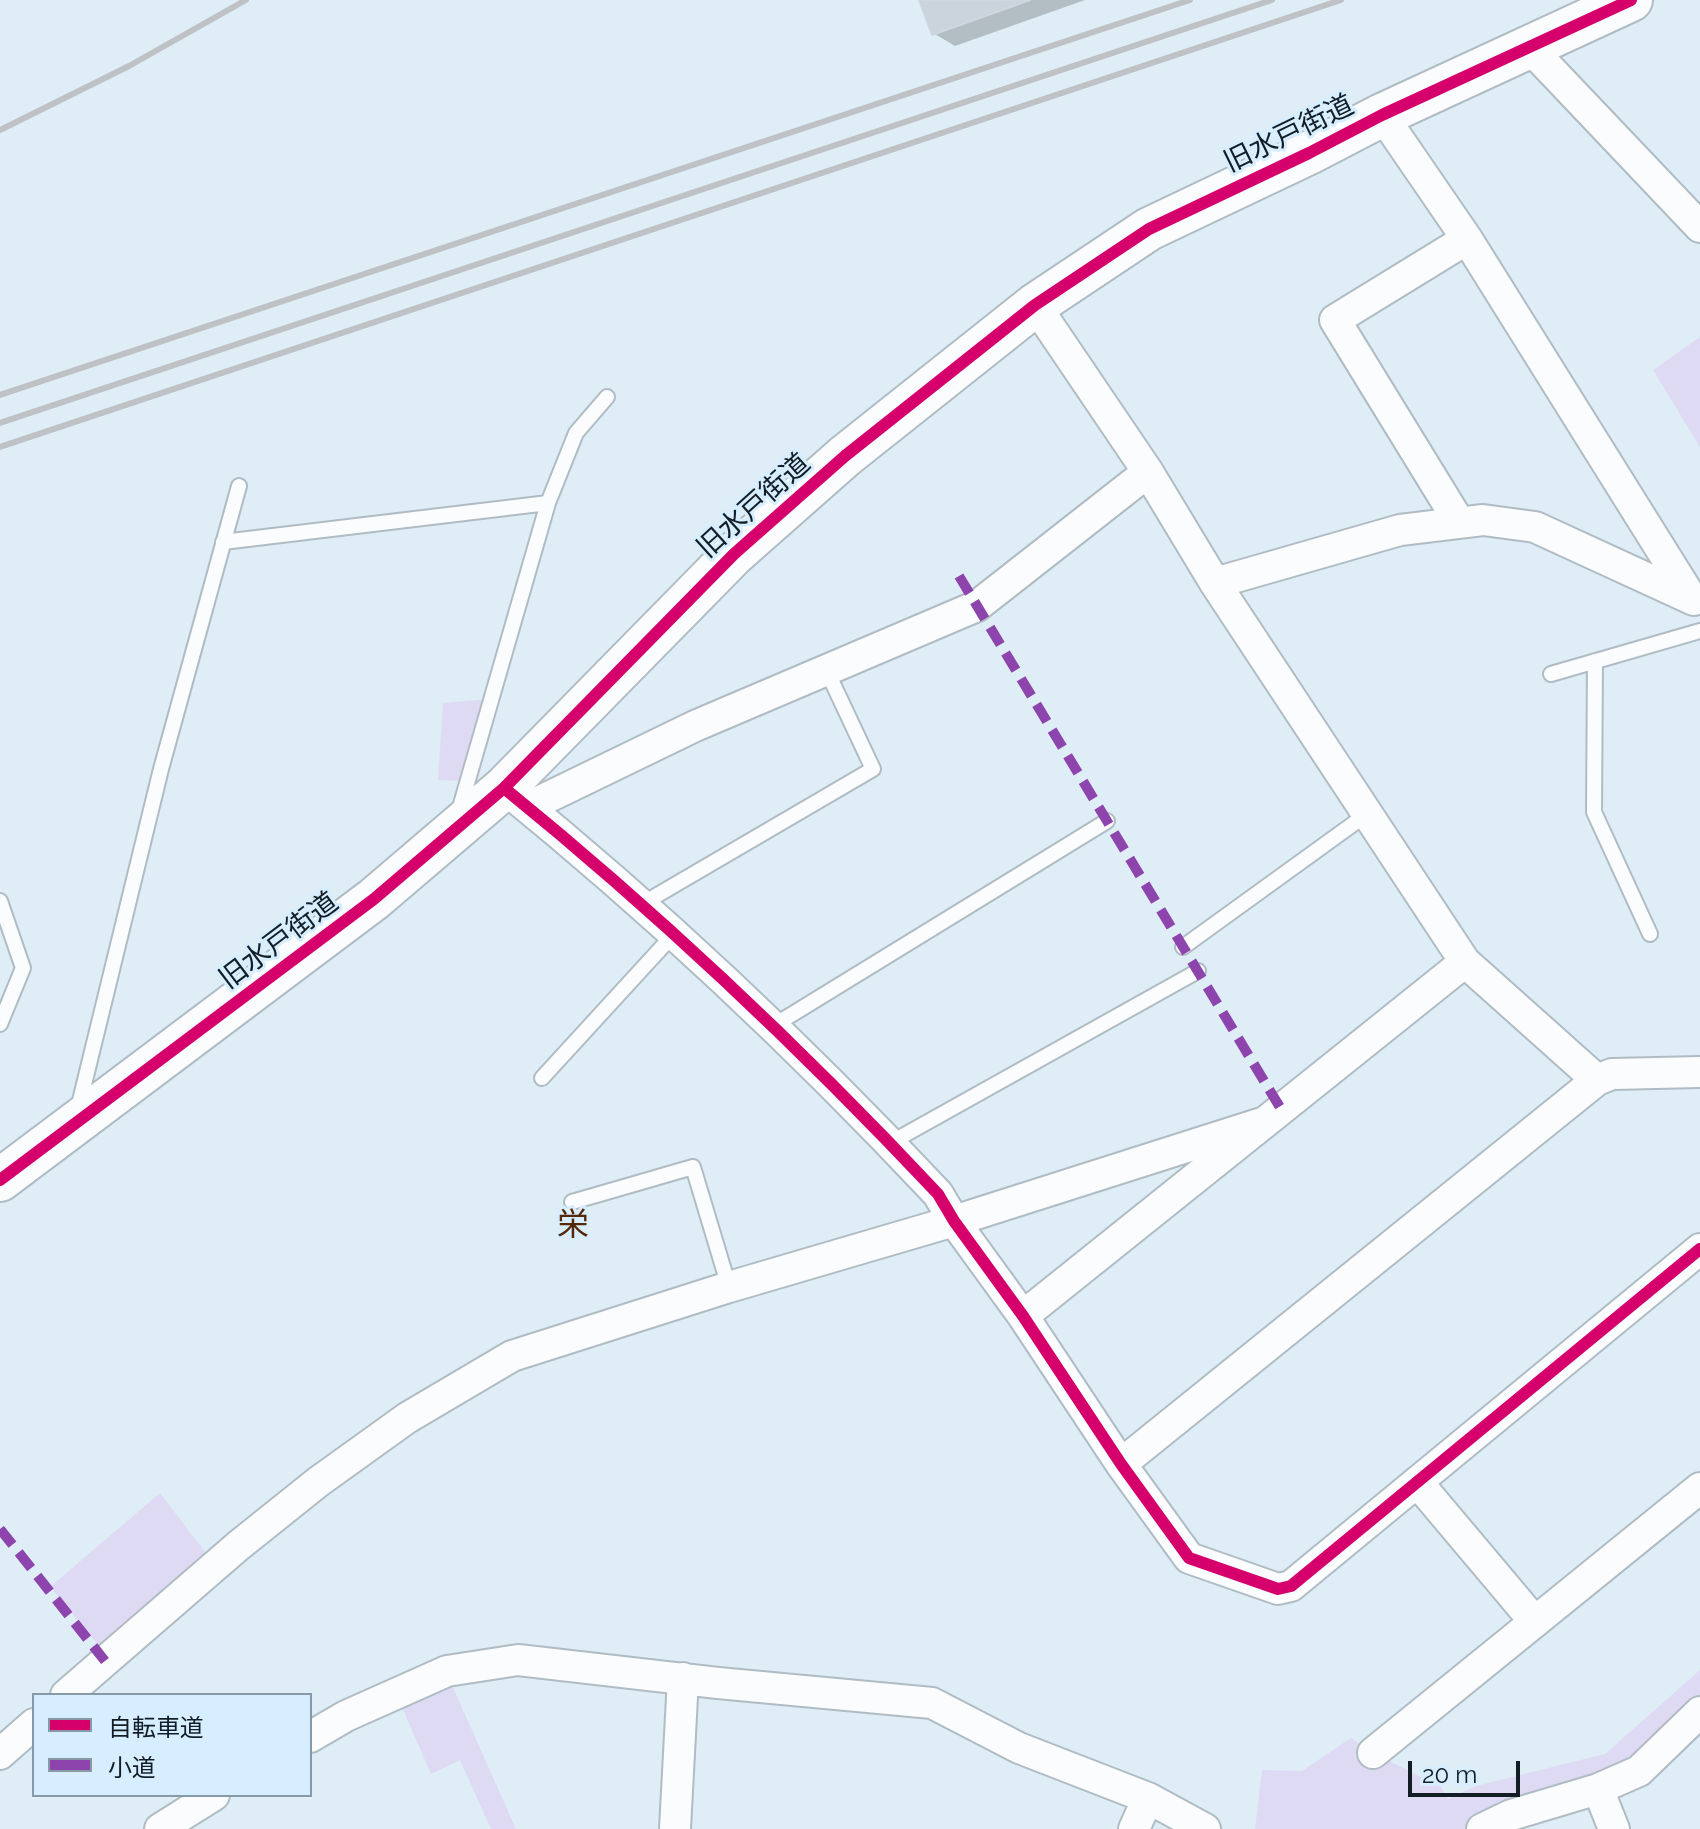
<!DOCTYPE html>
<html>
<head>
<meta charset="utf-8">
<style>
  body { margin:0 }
  #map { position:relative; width:1700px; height:1829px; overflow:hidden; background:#dfedf6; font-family:Raleway,"Noto Sans JP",sans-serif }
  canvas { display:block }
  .legend { position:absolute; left:32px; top:1693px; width:280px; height:104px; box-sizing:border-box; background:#d6eeff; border:2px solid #889aa8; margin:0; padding:10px 14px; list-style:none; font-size:24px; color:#121d25 }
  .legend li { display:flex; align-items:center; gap:16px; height:40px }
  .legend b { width:40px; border:2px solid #889aa8 }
  .scale { position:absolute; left:1408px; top:1761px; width:112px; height:36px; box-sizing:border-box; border:4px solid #121d25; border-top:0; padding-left:10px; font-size:24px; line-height:28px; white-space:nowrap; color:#121d25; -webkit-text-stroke:6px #d6eeff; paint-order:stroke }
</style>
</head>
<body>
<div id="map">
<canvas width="1700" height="1829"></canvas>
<ul class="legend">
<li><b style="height:10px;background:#d6006c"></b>自転車道</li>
<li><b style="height:10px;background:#8e44ad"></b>小道</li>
</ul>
<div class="scale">20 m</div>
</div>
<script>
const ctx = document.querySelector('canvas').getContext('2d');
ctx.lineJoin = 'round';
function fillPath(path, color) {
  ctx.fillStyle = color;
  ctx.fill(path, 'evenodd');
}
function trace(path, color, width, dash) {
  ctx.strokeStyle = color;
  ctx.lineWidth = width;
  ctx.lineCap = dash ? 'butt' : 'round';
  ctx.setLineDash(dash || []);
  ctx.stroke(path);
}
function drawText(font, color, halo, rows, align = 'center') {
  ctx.font = font + ' Raleway,"Noto Sans JP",sans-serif';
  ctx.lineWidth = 6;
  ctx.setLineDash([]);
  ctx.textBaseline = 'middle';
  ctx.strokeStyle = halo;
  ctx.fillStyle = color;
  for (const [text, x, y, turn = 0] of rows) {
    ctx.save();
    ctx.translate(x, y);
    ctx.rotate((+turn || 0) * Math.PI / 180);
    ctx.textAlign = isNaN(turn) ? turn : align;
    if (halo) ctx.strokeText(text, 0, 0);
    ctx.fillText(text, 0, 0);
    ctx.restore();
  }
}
fillPath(new Path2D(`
  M1700 337V447L1653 370Z
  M491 699 468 781 438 780 443 703Z
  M160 1493 209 1557 100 1647 50 1587Z
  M1700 1670V1712L1639 1771 1482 1829H1255L1262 1770 1302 1771 1351 1738 1373 1753 1441 1787 1448 1799 1476 1786 1605 1754Z
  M451 1683 516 1829H491L460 1760 431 1774 401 1705Z`), '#dfdaf4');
fillPath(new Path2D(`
  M921 0H1085L955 46 933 33Z`), '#0003');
const building = new Path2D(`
  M919 0H1030L932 35Z`);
fillPath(building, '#cbd3dd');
trace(building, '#ced6e0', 2);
const lane = new Path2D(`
  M548 503 576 433 607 397
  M223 542 548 503 459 811
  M1595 661 1594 812 1650 934
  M1551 674 1700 631
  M0 901 23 968 0 1024
  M642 904 873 769 826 669
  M1183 947 1367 814
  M773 1026 1107 821
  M542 1078 674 934
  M78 1109 161 769 239 486
  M890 1143 1198 971
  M572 1202 693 1167 729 1287`);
const street = new Path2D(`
  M1530 48 1700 227
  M1382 115 1467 239 1692 599
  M1035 305 1148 472 1215 583 1465 962 1597 1080 1612 1074 1700 1072
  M1459 522 1335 320 1467 239
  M1215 583 1400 530 1483 520 1535 527 1694 600
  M504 788C658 913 802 1049 938 1194L954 1221 1023 1316 1121 1464 1189 1558 1278 1589 1291 1586 1700 1249
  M528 807 695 726 977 606 1148 472
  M1023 1316 1465 962
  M1121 1464 1597 1080
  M1418 1483 1535 1622
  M66 1695 238 1546 318 1482 407 1418 512 1356 729 1287 954 1221 1265 1122
  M310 1737 346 1716 447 1671 518 1660 718 1683 932 1703 1019 1748 1148 1798 1205 1829
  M1373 1753 1700 1488
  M0 1754 34 1724
  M1598 1789 1639 1771 1700 1712
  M160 1829 214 1795
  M675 1829 683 1678
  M1134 1829 1148 1798
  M1482 1829 1511 1815 1598 1789 1614 1829`);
const secondary = new Path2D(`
  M0 1180 374 899 504 788 734 554 845 456 1035 305 1149 229 1309 153 1382 115 1631 0`);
trace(lane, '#b0bcc3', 18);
trace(street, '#b0bcc3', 34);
trace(secondary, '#b0bcc3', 46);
trace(lane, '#fafcfe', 14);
trace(street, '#fafcfe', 30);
trace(secondary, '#fafcfe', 42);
trace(new Path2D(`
  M0 130 129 66 246 0
  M0 395 1190 0
  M0 423 1272 0
  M0 447 1341 0`), '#bec2c5', 6);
trace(new Path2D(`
  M959 576 1281 1109
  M0 1529 105 1661`), '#8e44ad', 10, [20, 10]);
trace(new Path2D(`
  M504 788C658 913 802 1049 938 1194L954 1221 1023 1316 1121 1464 1189 1558 1278 1589 1291 1586 1700 1249
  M0 1180 374 899 504 788 734 554 845 456 1035 305 1149 229 1309 153 1382 115 1631 0`), '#d6006c', 12);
drawText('28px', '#121d25', '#d6eeff', [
  ["旧水戸街道",1289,134,-26],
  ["旧水戸街道",754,506,-42],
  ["旧水戸街道",279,941,-37]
]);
drawText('32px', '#562806', '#d6eeff', [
  ["栄",573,1225]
]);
</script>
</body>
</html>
